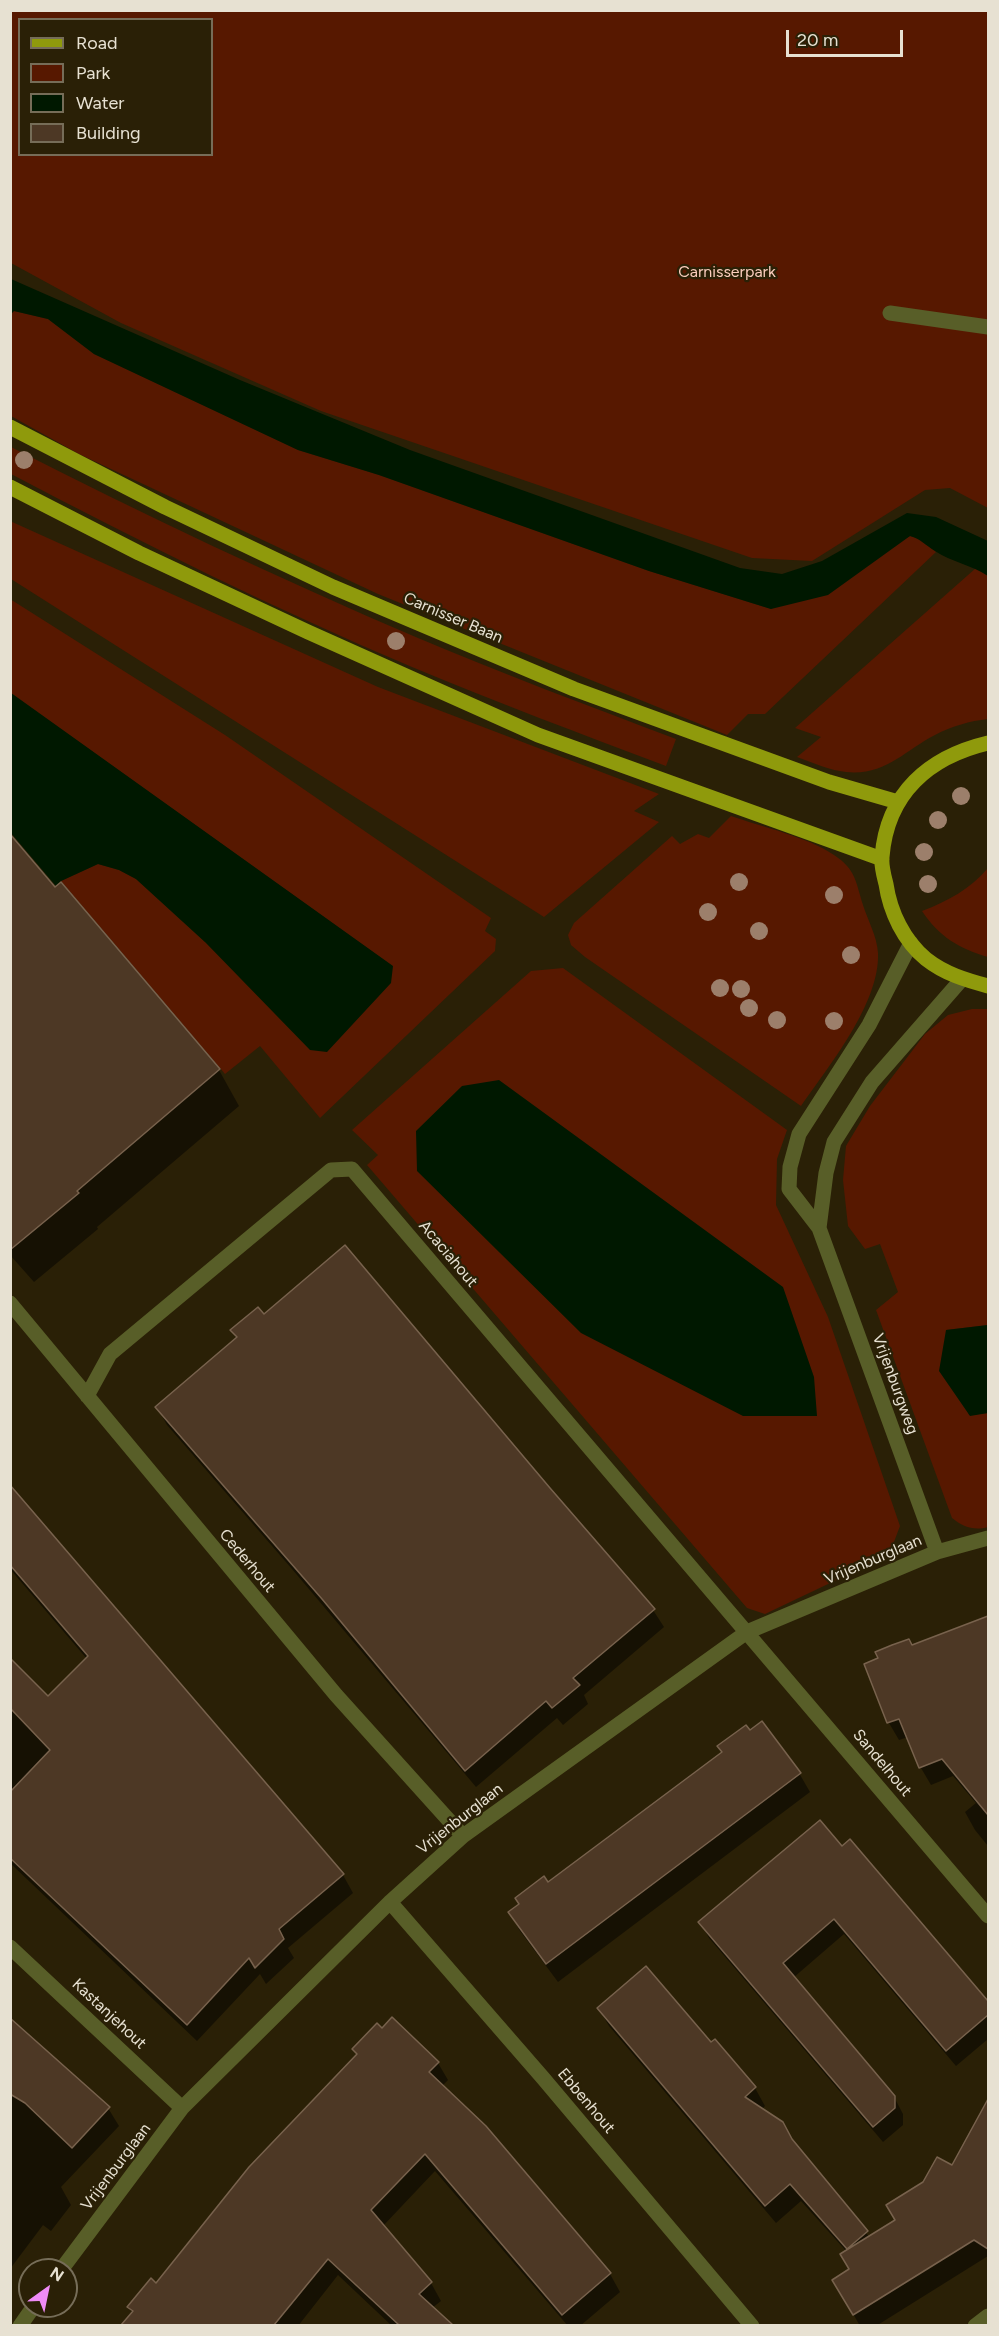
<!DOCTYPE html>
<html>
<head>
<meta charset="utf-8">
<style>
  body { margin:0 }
  #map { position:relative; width:999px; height:2336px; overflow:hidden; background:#2a2006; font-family:Figtree,sans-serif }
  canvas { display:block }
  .frame { position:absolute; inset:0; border:12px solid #e7e1d2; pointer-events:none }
  .legend { position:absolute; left:18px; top:18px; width:195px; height:138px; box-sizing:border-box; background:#2a2006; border:2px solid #766d58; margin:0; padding:8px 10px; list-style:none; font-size:18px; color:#e7e1d2 }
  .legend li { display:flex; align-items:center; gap:12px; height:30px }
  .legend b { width:30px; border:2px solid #766d58 }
  .north { position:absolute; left:18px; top:2258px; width:60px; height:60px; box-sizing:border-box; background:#2a2006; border:2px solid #766d58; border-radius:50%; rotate:33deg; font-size:16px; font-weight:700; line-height:24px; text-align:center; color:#e7e1d2 }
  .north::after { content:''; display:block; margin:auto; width:21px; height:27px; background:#ef8bf7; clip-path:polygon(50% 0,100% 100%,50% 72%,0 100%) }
  .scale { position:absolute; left:786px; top:30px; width:117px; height:27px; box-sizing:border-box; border:3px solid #e7e1d2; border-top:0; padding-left:8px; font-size:18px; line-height:21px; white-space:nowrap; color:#e7e1d2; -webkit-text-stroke:4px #2a2006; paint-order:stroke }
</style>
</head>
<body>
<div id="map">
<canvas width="999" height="2336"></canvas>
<div class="frame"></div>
<ul class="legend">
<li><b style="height:8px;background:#8f9a0c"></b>Road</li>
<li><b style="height:16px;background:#571800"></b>Park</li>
<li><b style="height:16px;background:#001800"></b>Water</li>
<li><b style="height:16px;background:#4d3825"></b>Building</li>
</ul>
<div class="north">N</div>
<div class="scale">20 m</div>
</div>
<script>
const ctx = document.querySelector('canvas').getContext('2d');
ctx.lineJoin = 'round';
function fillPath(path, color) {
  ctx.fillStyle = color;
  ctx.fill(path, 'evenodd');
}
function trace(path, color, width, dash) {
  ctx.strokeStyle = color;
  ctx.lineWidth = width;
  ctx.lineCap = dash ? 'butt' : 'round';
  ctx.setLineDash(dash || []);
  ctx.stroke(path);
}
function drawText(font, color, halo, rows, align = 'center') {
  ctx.font = font + ' Figtree,sans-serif';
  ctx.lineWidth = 4.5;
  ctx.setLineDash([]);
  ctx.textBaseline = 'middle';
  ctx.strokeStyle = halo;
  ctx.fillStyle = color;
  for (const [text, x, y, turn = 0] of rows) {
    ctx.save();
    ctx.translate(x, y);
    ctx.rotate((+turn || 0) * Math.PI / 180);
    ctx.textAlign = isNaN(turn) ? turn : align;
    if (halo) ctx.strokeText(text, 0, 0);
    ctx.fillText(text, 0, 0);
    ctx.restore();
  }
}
fillPath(new Path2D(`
  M10 11H988V508L950 488 925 490 812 561 752 558 321 411 121 323 11 263ZM20 20H212V154H20Z
  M14 311 48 319 94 354 298 450 379 475 649 571 771 609 910 536 922 540 936 552 765 714H748L727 735 378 594 79 454 11 416 10 314Z
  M11 447C144 515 280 579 418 638 503 674 589 706 676 739L666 766C581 734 496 702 412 667 275 609 142 543 11 474Z
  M10 521 378 687 659 794 634 811 659 822 544 917 11 579Z
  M976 568 988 576V719C970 721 952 726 935 735 904 751 885 776 846 772 829 770 813 763 797 757L821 737 795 728Z
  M10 599 225 735 491 918 485 931 496 939 495 951 320 1118 260 1046 225 1074 61 881 98 864 119 870 136 879 205 942 392 966 11 693Z
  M731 816C762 827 808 837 834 855 856 869 856 883 863 905 868 921 877 936 878 953 880 1003 829 1066 801 1106L585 957 571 945 568 935 574 923 672 836 680 844 698 834 709 838Z
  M988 868V957C960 949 939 937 922 911 948 901 970 889 988 868Z
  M563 968 787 1130 777 1159 776 1205 828 1317 900 1526 889 1555 765 1614 747 1608 367 1165 378 1155 352 1130 531 971Z
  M972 1009H988V1325L946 1330 969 1415 988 1413V1527C974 1531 963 1527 952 1518L876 1310 898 1292 880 1244 865 1249 848 1226 843 1180 846 1146 870 1106 925 1034 948 1015Z`), '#571800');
fillPath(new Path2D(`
  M11 279 240 380 410 450 740 568 782 574 822 561 907 513 936 517 988 541V576C972 565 951 562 935 551 925 545 921 539 910 536L828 595 771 609 649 571 379 475 298 450 94 354 48 319 14 311 11 314Z
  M11 693 393 966 391 983 327 1052 310 1050 205 942 136 879 119 870 98 864 61 881 56 886 11 833Z
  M499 1080 783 1287 814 1377 817 1416H743L581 1333 417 1171 416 1131 462 1086Z
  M988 1325V1413L970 1416 939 1371 946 1330Z`), '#001800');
fillPath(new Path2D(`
  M10 835 55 889 61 884 219 1070 239 1106 97 1227 98 1229 34 1282 10 1255Z
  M264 1316 653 1610 664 1627 584 1695 588 1704 563 1725 557 1718 476 1787 292 1569 167 1425 157 1407 237 1339 232 1330Z
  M10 1487 343 1875 353 1893 288 1948 294 1958 266 1984 260 1974 197 2041 10 1863V1660L48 1698 87 1659 10 1569Z
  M988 1617V1846L975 1830 965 1812 976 1803 953 1776 931 1785 921 1768 908 1737 899 1740 889 1723 866 1665Z
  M719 1747 799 1773 810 1792 558 1982 520 1931 510 1913 722 1753Z
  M819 1823 988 2004V2039L956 2066 844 1934 793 1978 894 2097 903 2114V2125L883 2142 709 1938 700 1922Z
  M599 2009 711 2044 755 2088 765 2106 761 2110 793 2142 870 2238 897 2221 953 2167 988 2102V2256L876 2326H860L834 2280 851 2269 847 2252 801 2201 776 2223 609 2026Z
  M10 2018 108 2108 119 2126 61 2187 71 2205 51 2231 43 2225 10 2269Z
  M354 2049 438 2063 448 2080 442 2086 484 2127 610 2274 620 2292 580 2326H568L435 2171 383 2226 431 2283 441 2301 432 2308 451 2326H392L338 2275 298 2326H127L126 2323 133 2314 129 2307 156 2285 358 2056Z`), '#0007');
const building = new Path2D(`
  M10 834 55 887 61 882 220 1069 77 1191 79 1193 10 1250Z
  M345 1245 550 1488 655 1609 573 1678 580 1685 552 1708 546 1701 465 1771 322 1599 155 1407 237 1337 230 1330 258 1307 264 1314Z
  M10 1485 344 1874 279 1929 284 1939 255 1968 249 1958 187 2025 10 1858V1792L50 1750 10 1708V1658L48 1696 88 1656 10 1565Z
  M988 1616V1815L942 1759 919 1768 899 1719 887 1723 864 1664 878 1658 875 1652 892 1645 909 1639 912 1645Z
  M762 1721 801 1773 546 1964 508 1912 519 1904 515 1898 544 1876 548 1882 722 1752 717 1746 746 1725 750 1730Z
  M820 1820 842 1846 850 1839 988 2001V2015L946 2051 834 1919 783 1963 895 2096V2108L873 2127 698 1922Z
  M646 1966 711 2042 715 2039 756 2087 745 2097 783 2122 792 2139 868 2231 847 2249 790 2184 765 2206 597 2008Z
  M392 2017 439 2062 429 2072 486 2126 611 2273 562 2315 425 2154 371 2210 432 2282 419 2294 453 2325H399L328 2259 274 2325H121L133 2311 127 2307 151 2278 156 2283 249 2167 357 2054 352 2049 377 2023 382 2028Z
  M10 2018 110 2107 72 2148 25 2103 10 2094Z
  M988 2099V2249L974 2240 853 2315 832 2280 849 2269 840 2254 895 2220 886 2205 923 2182 937 2157 952 2165Z`);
fillPath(building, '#4d3825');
trace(building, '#78624d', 1.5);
trace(new Path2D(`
  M890 313 988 327
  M911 943 869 1025 799 1134 790 1167 789 1189 819 1228 937 1552
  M819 1228 826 1173 834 1142 872 1082 962 979
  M10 1303 336 1695 463 1836
  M87 1396 110 1354 331 1170 352 1169 988 1916
  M390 1902 543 2078 752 2326
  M10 1947 182 2108
  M61 2270 182 2108 390 1902 463 1836 747 1632 937 1552 988 1538
  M20 2326 34 2306
  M975 2326 988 2316`), '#585e28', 15);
trace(new Path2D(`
  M10 427 165 507 333 587 574 689 829 782 898 802
  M10 487 139 553 308 632 538 735 882 859
  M988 743C929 757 887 793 882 857 881 866 884 876 886 884 890 912 904 941 926 959 945 974 966 980 988 986`), '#8f9a0c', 15);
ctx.fillStyle = '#9c7f6b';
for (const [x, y] of [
  [24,460],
  [396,641],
  [961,796],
  [938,820],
  [924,852],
  [739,882],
  [928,884],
  [834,895],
  [708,912],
  [759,931],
  [851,955],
  [720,988],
  [741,989],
  [749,1008],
  [777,1020],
  [834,1021]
]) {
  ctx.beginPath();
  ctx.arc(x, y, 9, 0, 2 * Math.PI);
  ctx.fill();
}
drawText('16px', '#facdbd', '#2a2006', [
  ["Carnisserpark",727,272]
]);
drawText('16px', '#e7e1d2', '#2a2006', [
  ["Carnisser Baan",453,618,23],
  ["Acaciahout",448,1254,50],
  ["Vrijenburgweg",895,1384,70],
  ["Vrijenburglaan",873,1560,-23],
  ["Cederhout",247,1561,50],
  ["Sandelhout",882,1763,50],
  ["Vrijenburglaan",460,1819,-38],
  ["Kastanjehout",109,2014,43],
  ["Ebbenhout",586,2101,50],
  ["Vrijenburglaan",116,2167,-53]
]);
</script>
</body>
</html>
